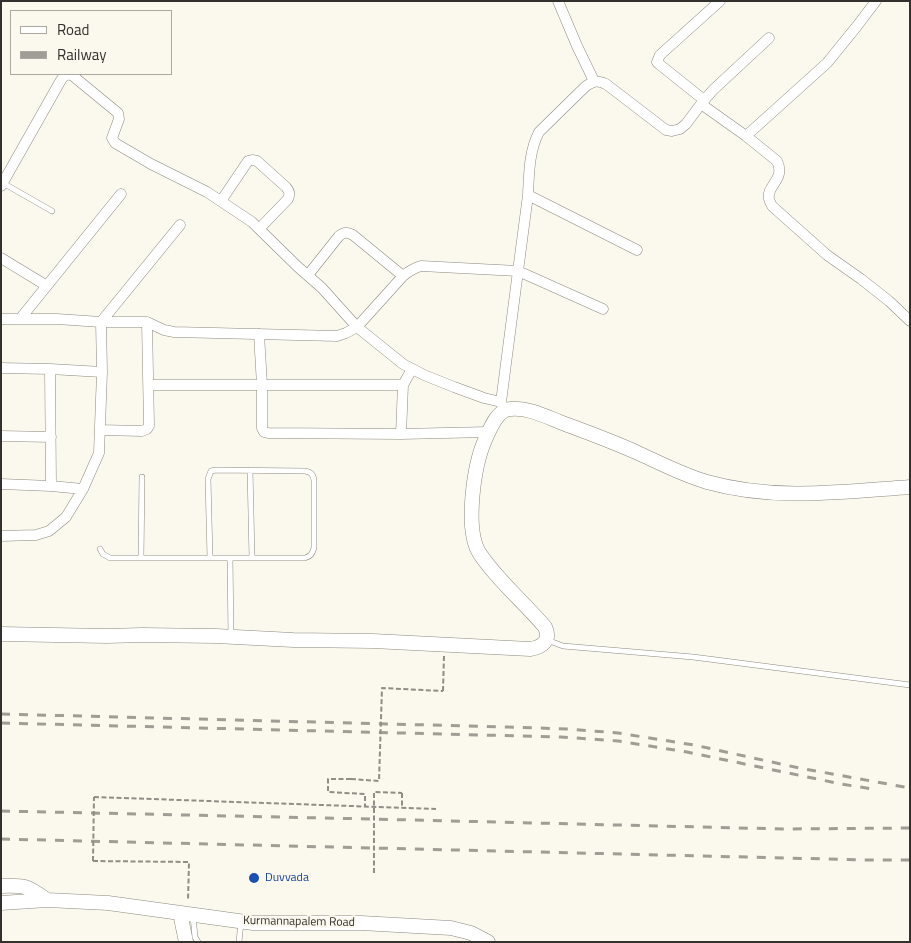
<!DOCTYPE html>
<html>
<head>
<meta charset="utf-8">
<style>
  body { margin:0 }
  #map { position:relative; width:911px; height:943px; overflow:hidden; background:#fbf8ed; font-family:"Titillium Web",sans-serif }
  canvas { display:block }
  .frame { position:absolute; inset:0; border:2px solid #32312d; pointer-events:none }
  .legend { position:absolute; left:10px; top:10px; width:162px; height:65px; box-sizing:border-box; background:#fbf8ed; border:1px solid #aba8a0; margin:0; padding:6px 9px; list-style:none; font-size:15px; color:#32312d }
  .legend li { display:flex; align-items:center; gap:10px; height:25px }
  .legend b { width:25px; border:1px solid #aba8a0 }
</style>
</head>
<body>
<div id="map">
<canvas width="911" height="943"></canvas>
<div class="frame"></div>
<ul class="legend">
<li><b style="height:6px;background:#fff"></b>Road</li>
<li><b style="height:6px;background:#9f9d95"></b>Railway</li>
</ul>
</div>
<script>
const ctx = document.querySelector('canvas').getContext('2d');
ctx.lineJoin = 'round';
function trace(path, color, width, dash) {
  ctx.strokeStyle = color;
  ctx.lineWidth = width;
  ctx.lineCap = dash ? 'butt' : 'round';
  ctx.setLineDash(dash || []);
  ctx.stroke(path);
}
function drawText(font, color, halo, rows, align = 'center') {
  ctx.font = font + ' "Titillium Web",sans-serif';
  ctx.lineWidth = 4;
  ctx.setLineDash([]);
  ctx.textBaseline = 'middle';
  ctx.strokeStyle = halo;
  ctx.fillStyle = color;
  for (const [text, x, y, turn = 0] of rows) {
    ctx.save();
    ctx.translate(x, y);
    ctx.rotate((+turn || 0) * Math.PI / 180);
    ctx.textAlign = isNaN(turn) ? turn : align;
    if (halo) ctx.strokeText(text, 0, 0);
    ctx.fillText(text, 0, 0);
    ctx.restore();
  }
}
const lane = new Path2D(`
  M3 183 52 211
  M250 470 252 558
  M100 549 103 554 110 558H305C311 556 312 554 314 548V480C313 474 311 472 305 471L216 470 211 471 208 479 210 558
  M141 558 142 477
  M230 558 231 637
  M547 640 563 646 693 657 910 685
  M193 916 195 937 198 942
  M239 942 241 922`);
const street = new Path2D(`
  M558 1 577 46 594 81
  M704 100 659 64 657 62 660 55 720 1
  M701 104 746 136 777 161C786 180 766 185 769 199 769 201 772 205 772 206L827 255 861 279 889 301 910 321
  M746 136 827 63 857 26 876 1
  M1 186 61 80 64 76 69 74 73 76 118 113 119 119 112 138 115 143 151 164 207 192 252 222 298 267 322 288 357 327 403 364 424 375 454 387 484 398 501 402 504 410
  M528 195C529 174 529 151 539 132L586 86C595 81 596 80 606 84L666 130 672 131 680 129 686 124 701 104 713 90 769 38
  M221 201 248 161 252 160 257 161 286 187C290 192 290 194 288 199L259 229
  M1 258 47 286
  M308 275 339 236C344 232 347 232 353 235L403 276
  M603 309 518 271 528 195 637 250
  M1 319H57L101 322H147L164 330 174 332 337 336 346 333 357 327 403 276C409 271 414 268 421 266L518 271 501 402
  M20 319 121 194
  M259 334 262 385V428L264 432 268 433 401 434 488 432
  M1 368 50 369 102 372
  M50 369 51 486
  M149 385H403
  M100 430 142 431 147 429 149 426 147 322
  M401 434 403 385 412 369
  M1 436 51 437
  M1 484 51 486 83 489
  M1 536 36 535 49 531 66 517 83 489 99 453 102 372 101 322 180 225`);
const secondary = new Path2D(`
  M1 634 107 636 142 635 216 636 293 640 373 641 530 649C543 647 551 640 545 627 524 602 498 581 480 554 464 530 474 465 485 440 490 429 497 410 510 409 527 407 545 416 560 422 586 432 612 441 638 453 660 463 683 475 707 482 775 501 841 492 910 487
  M1 886C26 885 27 886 47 900
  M1 903 47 900 108 903 253 923H361L451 928 471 933 488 942
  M180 913 186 942`);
trace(lane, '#8b897f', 6);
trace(street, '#8b897f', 11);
trace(secondary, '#8b897f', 15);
trace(new Path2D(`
  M443 691 444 656
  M351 779H328V792L365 794V807
  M402 793V808
  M94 797 436 809
  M93 861 189 862 188 901`), '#8f8d86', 2, [5, 2.5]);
trace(lane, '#fff', 5);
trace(street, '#fff', 10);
trace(secondary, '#fff', 14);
trace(new Path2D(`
  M1 714 507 727 568 729 618 733 694 745 799 768 910 788
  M1 723 561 737 618 741 687 752 841 784 873 789
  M1 811 370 819 783 829 910 828
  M1 839 868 860H910`), '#9f9d95', 3, [9, 9]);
trace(new Path2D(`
  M351 779 379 781 382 688 443 691
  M93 861 94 797
  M374 873V792L402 793`), '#8f8d86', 2, [5, 2.5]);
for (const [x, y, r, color] of [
  [254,878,6,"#1a4fb4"]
]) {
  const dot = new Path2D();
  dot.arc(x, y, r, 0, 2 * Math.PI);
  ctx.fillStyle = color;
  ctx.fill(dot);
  trace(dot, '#fbf8ed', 2);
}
drawText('12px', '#164399', '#fbf8ed', [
  ["Duvvada",265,878]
], 'left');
drawText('12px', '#32312d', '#fbf8ed', [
  ["Kurmannapalem Road",299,922,1]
]);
</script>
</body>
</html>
